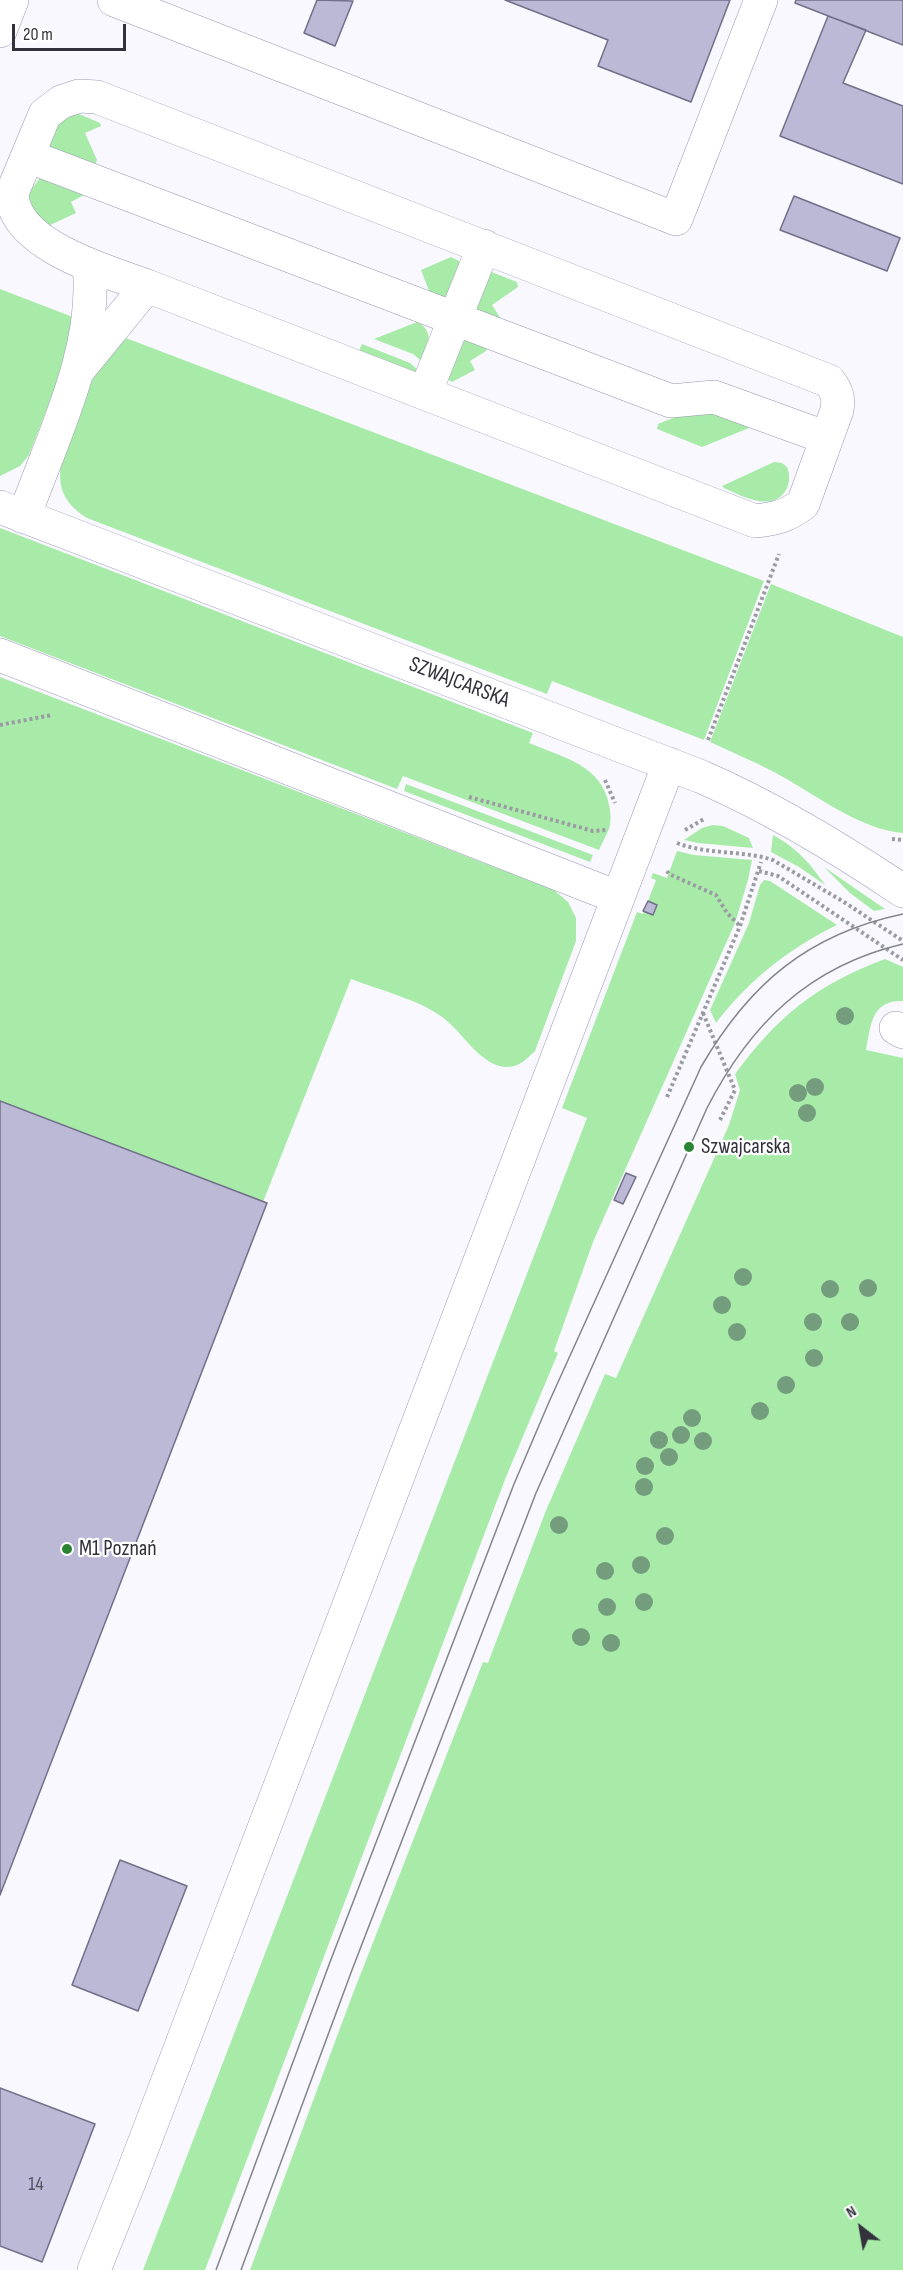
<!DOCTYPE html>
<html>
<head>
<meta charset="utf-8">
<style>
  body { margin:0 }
  #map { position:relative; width:903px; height:2270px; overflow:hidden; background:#f8f8fe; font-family:"Sofia Sans Condensed",sans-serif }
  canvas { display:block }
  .north { position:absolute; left:831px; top:2198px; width:60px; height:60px; -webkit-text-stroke:4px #fff; paint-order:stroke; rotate:329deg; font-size:16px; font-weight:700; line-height:24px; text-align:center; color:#32313c }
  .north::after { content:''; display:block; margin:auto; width:21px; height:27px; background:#32313c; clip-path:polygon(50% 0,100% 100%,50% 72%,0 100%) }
  .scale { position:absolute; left:12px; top:24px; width:114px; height:27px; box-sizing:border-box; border:3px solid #32313c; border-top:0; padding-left:8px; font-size:18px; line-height:21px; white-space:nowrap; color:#32313c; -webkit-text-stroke:4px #fff; paint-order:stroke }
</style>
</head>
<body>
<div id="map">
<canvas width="903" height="2270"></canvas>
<div class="north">N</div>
<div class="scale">20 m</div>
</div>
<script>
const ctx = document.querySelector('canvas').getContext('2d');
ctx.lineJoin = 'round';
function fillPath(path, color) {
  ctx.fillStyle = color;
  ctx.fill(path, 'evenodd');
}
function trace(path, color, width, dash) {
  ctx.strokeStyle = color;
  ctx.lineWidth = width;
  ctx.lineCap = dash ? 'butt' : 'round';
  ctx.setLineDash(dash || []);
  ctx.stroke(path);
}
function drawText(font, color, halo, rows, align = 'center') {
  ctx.font = font + ' "Sofia Sans Condensed",sans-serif';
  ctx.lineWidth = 4.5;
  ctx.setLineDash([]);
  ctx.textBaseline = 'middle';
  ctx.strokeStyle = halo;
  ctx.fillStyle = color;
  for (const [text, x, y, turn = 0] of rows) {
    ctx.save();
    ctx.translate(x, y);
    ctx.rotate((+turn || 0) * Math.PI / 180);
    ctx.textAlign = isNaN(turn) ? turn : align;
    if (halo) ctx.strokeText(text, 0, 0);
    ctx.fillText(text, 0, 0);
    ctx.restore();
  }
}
fillPath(new Path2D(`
  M79 114 100 123 101 126 85 133 97 160 94 168 51 154C46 136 59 115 79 114Z
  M40 178 86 194 71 202 76 213 46 227 27 211 30 191Z
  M451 257 459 261 461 269 450 300 431 296 421 270Z
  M489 271 517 282 518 287 492 305 501 319 480 313 476 309Z
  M0 289 78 319 71 347 29 455 20 466 0 476Z
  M417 322C435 330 428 348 424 363L413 354 374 339Z
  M459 334 488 347 486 351 470 361 475 370 452 382 447 379Z
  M118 335 764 581 704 740 552 681 547 694 87 518C66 505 57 489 61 464L98 364Z
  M362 344 410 363 418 370 407 376 357 355Z
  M707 404 754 426 702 447 657 429 658 424Z
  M774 462 782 463 787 467C790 474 790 483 786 490 772 513 742 496 724 488L722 486Z
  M0 528 533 733 529 743C562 757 602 765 609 805 611 813 611 822 609 829 606 836 602 843 599 850L403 776 397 789 0 636Z
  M771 584 903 637V833C860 830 812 792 774 772 753 761 731 752 710 742Z
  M0 677 554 890 568 902 576 918V941L535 1051C527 1058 520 1067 508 1067 483 1068 464 1035 447 1021 425 1001 379 990 351 979L263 1202 0 1101Z
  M406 784 593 855 590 862 404 791Z
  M713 825 723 826 749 838 753 848 698 843 684 840 702 828Z
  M773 835C798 849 809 862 825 885L799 867 771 852Z
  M677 851 694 855 752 860 748 880 735 923 593 1242 554 1351 558 1353 506 1477 205 2270H143L587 1118 562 1108 637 912 643 914 656 880 651 878 653 873 667 878Z
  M824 867 885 909 874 911 850 893Z
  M764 880 770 881 837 925C788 949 749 980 716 1023L710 1010 749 923 760 885Z
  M885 959 903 967V1001C871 1000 871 1025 866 1050L903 1058V2270H250L352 1996 483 1662 488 1663 545 1513 605 1374 616 1378 729 1125 740 1090 735 1074C778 1016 816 985 885 959Z`), '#a8eba9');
const building = new Path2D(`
  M317 0 353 1 335 46 304 33Z
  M505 0H730L691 102 598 66 608 40Z
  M796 0H903V45L795 3Z
  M828 16 866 30 843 83 903 106V184L780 136Z
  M794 196 900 238 887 271 780 230Z
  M648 901 657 905 653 915 643 911Z
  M0 1101 267 1203 0 1895Z
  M626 1173 636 1177 623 1204 614 1200Z
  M120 1860 187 1886 138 2011 72 1985Z
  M0 2088 95 2124 42 2262 0 2246Z`);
fillPath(building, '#bbb9d5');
trace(building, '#716f89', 1.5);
const minor = new Path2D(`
  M114 0 676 219 761 0
  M0 31 12 0
  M79 96 97 97 829 381C837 391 839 398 837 410L803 504C787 516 775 519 755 521L147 286C106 271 12 245 12 193L45 114 61 102Z
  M28 156 671 401 714 397 827 438
  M80 368 147 286
  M425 393 484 246
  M0 507 702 777C773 808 839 848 903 891
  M24 517C52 438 98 350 89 265
  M0 655 617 897
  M896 1028 903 1032
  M94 2270 132 2175 669 764`);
trace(minor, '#9a99b4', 34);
trace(new Path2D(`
  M0 725 52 715
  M708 740 779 554
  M605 780 615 803
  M469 797 593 831 607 830
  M685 830 704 819
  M892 839 903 840
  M677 843C708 855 742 850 773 860L844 902 903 941
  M667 871 669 874 716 895 727 913 740 926
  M759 871 778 876 903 960
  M703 1013 735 1090 720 1120
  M667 1097 740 926 761 862`), '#9c9ba4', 4, [3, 3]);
trace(minor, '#fff', 33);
trace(new Path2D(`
  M216 2270 330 1962 514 1484 549 1402 701 1067C749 984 808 934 903 914
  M241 2270 352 1970 536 1493 707 1108C750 1024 809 966 903 944`), '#84848d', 1.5);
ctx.fillStyle = '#749d7e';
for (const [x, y] of [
  [845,1016],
  [815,1087],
  [798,1093],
  [807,1113],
  [743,1277],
  [868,1288],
  [830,1289],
  [722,1305],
  [813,1322],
  [850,1322],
  [737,1332],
  [814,1358],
  [786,1385],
  [760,1411],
  [692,1418],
  [681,1435],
  [659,1440],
  [703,1441],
  [669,1457],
  [645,1466],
  [644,1487],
  [559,1525],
  [665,1536],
  [641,1565],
  [605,1571],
  [644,1602],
  [607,1607],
  [581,1637],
  [611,1643]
]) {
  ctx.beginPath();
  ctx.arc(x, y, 9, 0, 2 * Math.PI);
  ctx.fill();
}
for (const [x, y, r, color] of [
  [689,1147,6,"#2b8434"],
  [67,1549,6,"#2b8434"]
]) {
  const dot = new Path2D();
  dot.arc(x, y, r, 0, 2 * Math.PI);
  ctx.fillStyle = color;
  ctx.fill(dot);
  trace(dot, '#fff', 2);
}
drawText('20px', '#545362', null, [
  ["14",36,2185]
]);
drawText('22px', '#32313c', '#fff', [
  ["SZWAJCARSKA",459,683,21]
]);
drawText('22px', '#32313c', '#fff', [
  ["Szwajcarska",701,1147],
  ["M1 Poznań",79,1549]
], 'left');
</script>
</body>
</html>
